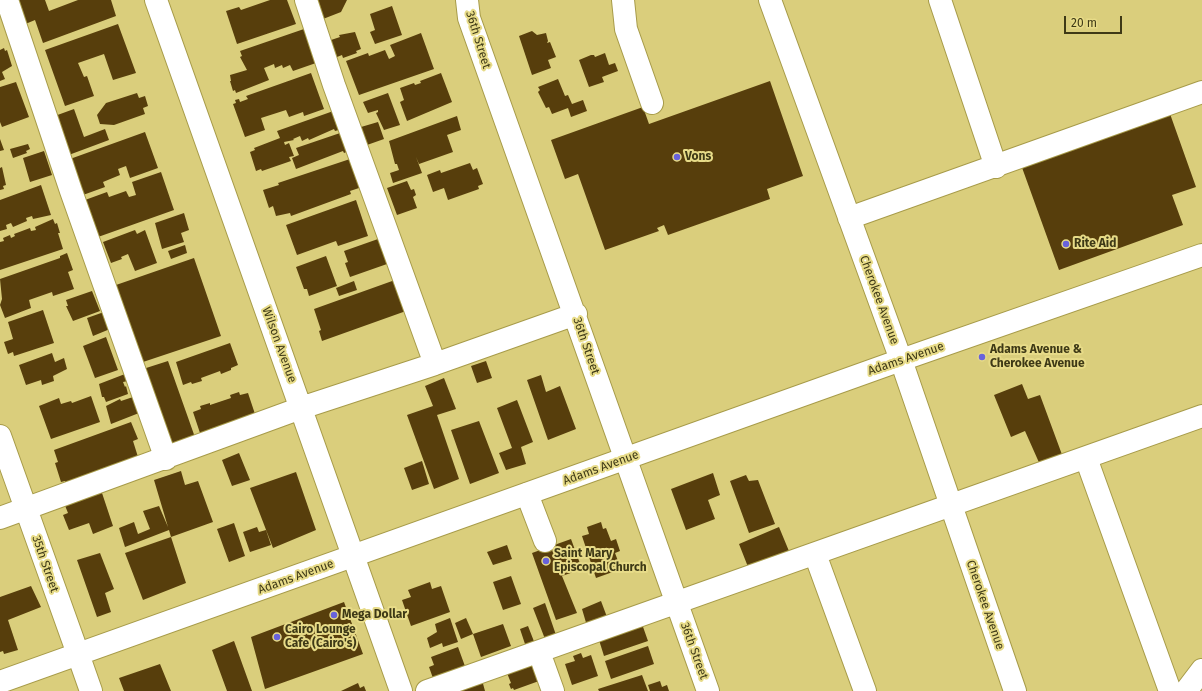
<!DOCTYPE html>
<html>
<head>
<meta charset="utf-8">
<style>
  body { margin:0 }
  #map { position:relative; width:1202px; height:691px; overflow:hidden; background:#dace7c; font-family:"Fira Sans",sans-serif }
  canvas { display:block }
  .scale { position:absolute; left:1064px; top:16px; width:58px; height:18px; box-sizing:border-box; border:2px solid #3e3916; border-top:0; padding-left:5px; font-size:12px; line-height:14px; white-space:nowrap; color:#3e3916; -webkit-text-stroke:3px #e7db88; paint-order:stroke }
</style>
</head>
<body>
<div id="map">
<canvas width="1202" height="691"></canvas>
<div class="scale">20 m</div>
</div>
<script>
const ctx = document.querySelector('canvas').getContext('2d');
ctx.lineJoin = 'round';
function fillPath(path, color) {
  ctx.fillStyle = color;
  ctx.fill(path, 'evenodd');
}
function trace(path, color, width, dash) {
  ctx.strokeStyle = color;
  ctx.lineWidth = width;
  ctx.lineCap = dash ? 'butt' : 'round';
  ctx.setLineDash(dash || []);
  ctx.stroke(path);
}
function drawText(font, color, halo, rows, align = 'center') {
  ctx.font = font + ' "Fira Sans",sans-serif';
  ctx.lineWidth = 4;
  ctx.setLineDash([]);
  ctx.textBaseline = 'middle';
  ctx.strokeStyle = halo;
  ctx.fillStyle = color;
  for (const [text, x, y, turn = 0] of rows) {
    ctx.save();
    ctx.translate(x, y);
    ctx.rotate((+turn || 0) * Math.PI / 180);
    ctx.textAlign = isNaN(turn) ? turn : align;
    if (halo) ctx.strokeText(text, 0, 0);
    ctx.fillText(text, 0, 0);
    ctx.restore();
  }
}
fillPath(new Path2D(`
  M14 0H45L49 11 78 0H111L116 16 43 43 35 20 23 25Z
  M270 0H287L296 24 237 44 226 11 239 7 241 10Z
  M316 0H347L341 12 323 19Z
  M392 6 402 35 375 44 370 32 375 30 370 14Z
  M118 24 136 73 113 80 104 54 78 63 84 77 87 76 94 96 65 106 45 50Z
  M304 29 316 63 293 71 290 65 283 68 282 65 275 68 274 64 264 68 269 80 236 93 235 90 233 91 230 81H231L230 75 247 70 240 57 242 56 240 51Z
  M532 31 537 35 546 33 548 41 547 43 550 42 556 57 548 60 551 68 532 75 519 36Z
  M355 32 361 49 356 51 357 53 343 58 342 55 337 57 331 40 340 37 339 35Z
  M421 33 434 69 359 95 346 61 368 53 369 56 385 50 389 59 395 56 390 45Z
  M4 48 5 51 7 50 12 66 2 72 5 79 0 81V50Z
  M605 53 609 65 615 63 618 71 602 77 604 82 589 87 579 60 591 55H594L595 57Z
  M311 73 324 109 304 116 303 112 289 117 286 110 261 118 265 130 245 137 233 104 236 103 235 100 239 99 240 102 248 99 246 96Z
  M441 73 452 102 407 121 400 102 404 100 400 88 414 83 415 85 421 83 420 81Z
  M558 79 565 96 568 95 572 104 583 100 587 111 571 117 568 108 552 114 549 107 546 108 538 92 540 90 538 87Z
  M770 81 803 176 767 189 770 199 668 235 664 225 657 228 659 231 605 250 578 174 565 179 551 140 643 107 649 124Z
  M16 82 29 117 2 127 0 122V87Z
  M137 93 139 98 145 96 148 106 143 108 145 114 114 125 100 124 97 115 106 103Z
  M388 93 400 125 384 130 376 113 378 112V110L368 113 363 102Z
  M74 109 84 137 105 129 109 140 66 156 52 117Z
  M339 109V130L335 131 334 129 309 140 308 138 302 141 300 136 293 139 294 140 284 142 285 145 289 143 294 156 289 157 291 161 262 171 261 169 256 171 250 152 255 150 254 148 280 138 277 131Z
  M1169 111 1196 187 1172 195 1183 225 1059 270 1020 162Z
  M457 116 461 130 447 135 453 152 419 164 416 157 422 173 393 183 390 173 399 170 397 164H395L389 141Z
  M378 122 384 139 367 145 361 127Z
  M346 131 354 149 344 153 343 151 296 169 292 158 299 155 296 148Z
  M145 132 158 168 130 178 126 166 118 169 120 175 103 182 105 187 83 195 70 159Z
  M0 139 4 150 0 151Z
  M28 144 30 149 26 151 27 153 13 158 10 149Z
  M44 151 52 175 30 182 23 158Z
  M350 159 362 187 350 191 351 194 291 216 290 213 276 216 273 206 269 208 263 190 279 185 278 183Z
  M470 163 473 170 477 168 483 184 478 186 479 189 448 200 444 188 433 192 427 175 440 170 441 173Z
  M2 167 6 185 3 186 4 189 0 190V168Z
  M161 172 174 210 98 237 85 200 107 192 109 197 126 191 129 197 136 195 132 182Z
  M407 181 411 190 414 189 416 195 413 197 417 208 397 215 387 188Z
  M41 185 51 215 33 219 32 216 26 218 27 221 13 227 11 223 6 225 7 229 0 231V200Z
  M356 200 368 236 338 246 336 241 297 255 286 225Z
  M184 213 189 230 181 233 184 242 162 249 155 223Z
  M53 219 55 224 57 223 60 233H58L63 249 0 270V242L4 241 3 238 10 235 11 238 15 236 14 234 30 228 31 231 36 230 35 227Z
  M135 230 137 234 145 230 157 263 135 271 128 254 121 257 122 259 111 263 103 242Z
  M378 239 387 264 350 277 345 263 348 262 344 251Z
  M185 245 187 253 171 259 168 251Z
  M67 253 73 270 68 272 74 289 53 296 52 292 29 300 31 308 5 318 0 305 2 299 0 279 60 258V256Z
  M326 256 337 286 309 296 307 289H304L296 267Z
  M194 258 221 336 143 362 116 285Z
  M395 280 406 311 322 341 319 331 321 330 314 309Z
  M354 281 357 290 339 296 336 288Z
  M92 291 100 311 73 321 66 306H68L66 300Z
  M43 310 54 343 14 356 13 352 8 354 4 342 13 339 8 322Z
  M104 312 110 329 93 336 87 318Z
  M106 337 118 370 95 378 83 346Z
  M230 343 238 365 231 368V370L221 374 220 371 201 378 202 381 192 384 191 382 183 385 176 362Z
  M52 353 55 362 64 358 67 369 53 376 54 381 42 385 41 380 26 385 19 365Z
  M168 361 197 443 173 452 143 369Z
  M486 361 492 378 477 383 471 366Z
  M125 374 128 381 123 382 125 387 126 386 128 394 106 402 104 397H102L99 384Z
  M541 375 546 392 560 386 576 429 548 440 527 380Z
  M444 378 456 409 437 415 459 479 434 489 407 415 433 406 425 386Z
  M1022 384 1028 399 1040 395 1064 460 1041 467 1025 431 1011 437 994 395Z
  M239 392 240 395 248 393 255 414 200 433 193 412 201 409 200 406 210 403V405L231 398 230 395Z
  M91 396 100 422 51 439 39 406 59 398 61 404 71 401 72 403Z
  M133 397 139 413 111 424 106 406 120 399 121 401Z
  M517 400 533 442 521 447 526 464 506 470 499 453 512 448 497 408Z
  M479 421 499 473 470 484 451 430Z
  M131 422 138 439 133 441 138 457 66 485 65 481 61 482 55 463 58 462 54 450Z
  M239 453 250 480 232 486 222 460Z
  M422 461 429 484 412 490 404 468Z
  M181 471 185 485 198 481 213 522 171 537 186 583 143 600 125 553 171 537 169 530 125 547 119 528 134 522 138 534 150 529 143 511 159 506 168 527 154 480Z
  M296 472 316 530 273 548 250 488Z
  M713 473 720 495 708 500 715 519 686 530 671 489Z
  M746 475 749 481 758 480 775 524 749 533 730 481Z
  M101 490 113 526 93 534 89 523 69 530 63 515 68 513 64 503Z
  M601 522 603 529 606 528 611 541 616 539 620 551 615 553 621 569 596 578 582 536 589 534 587 527Z
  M234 523 245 556 229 562 217 529Z
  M257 527 259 532 266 530 271 545 250 552 243 532Z
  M779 527 791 556 750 572 739 544Z
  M571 539 582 569 562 576 577 613 556 620 532 553Z
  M507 545 512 559 493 565 487 552Z
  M100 553 114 589 105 593 111 612 97 617 77 560Z
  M511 576 521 604 503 610 493 582Z
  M430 582 432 589 441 586 450 612 411 626 402 600 411 597 408 590Z
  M31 586 41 607 8 620 18 650 4 654 3 651 0 652V597Z
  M601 601 607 617 587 626 582 609Z
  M344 602 363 654 265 689 251 637Z
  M545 603 556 635 545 639 533 608Z
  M450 618 458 642 443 647 442 643 430 648 427 638 437 632 435 624Z
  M466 618 473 634 461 639 455 623Z
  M503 624 511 646 481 657 473 634Z
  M642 624 648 641 604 656 599 640Z
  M528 626 535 644 526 647 520 629Z
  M234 641 252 691H227L212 650Z
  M648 646 654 664 611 679 605 661Z
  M458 647 466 669 434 681 429 667 434 665 431 657Z
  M581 653 583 658 591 655 598 676 572 685 565 664 575 661 573 656Z
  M160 664 171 691H124L119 678Z
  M532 664 539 681 514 690 513 688 511 689 509 684 511 683 507 673Z
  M642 675 648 691H599L598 689Z
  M482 680 485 691H451Z
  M660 681 662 687 667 685 669 691H650L648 685Z
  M358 683 360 688 364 686 366 691H341Z`), '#573e0c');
const minor = new Path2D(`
  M7 0 71 191 166 459
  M156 0 401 691
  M306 0 334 85 435 364
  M467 0 469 18 708 691
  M623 0 626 29 652 103
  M770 0 901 360 1015 691
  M940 0 996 167
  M849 218 1202 92
  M0 436 78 654
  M1086 458 1170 691
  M527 494 545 541
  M0 518 301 408 435 364 576 314
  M815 554 865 691
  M539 652 553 691
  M427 691 1202 416
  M1186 691 1202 670`);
const major = new Path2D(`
  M78 654 91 691
  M0 682 901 360 1202 255`);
trace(minor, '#a79b49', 24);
trace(major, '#a79b49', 24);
trace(minor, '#fff', 22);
trace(major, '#fff', 22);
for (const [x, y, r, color] of [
  [677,157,4,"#6862db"],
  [1066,244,4,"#6862db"],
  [982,357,4,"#6862db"],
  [546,561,4,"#6862db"],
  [334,615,4,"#6862db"],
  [277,637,4,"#6862db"]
]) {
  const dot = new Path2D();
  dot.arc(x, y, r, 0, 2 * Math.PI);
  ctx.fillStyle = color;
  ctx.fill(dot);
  trace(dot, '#e7db88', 1.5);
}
drawText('12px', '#3e3916', '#e7db88', [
  ["36th Street",478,40,73],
  ["Cherokee Avenue",879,300,70],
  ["Wilson Avenue",279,345,70],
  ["36th Street",586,346,71],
  ["Adams Avenue",906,359,-19],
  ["Adams Avenue",601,468,-20],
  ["35th Street",45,564,71],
  ["Adams Avenue",296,577,-20],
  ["Cherokee Avenue",985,605,71],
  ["36th Street",694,651,70]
]);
drawText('bold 12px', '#3e3916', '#e7db88', [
  ["Vons",685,157],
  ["Rite Aid",1074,244],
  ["Adams Avenue &",990,350],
  ["Cherokee Avenue",990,364],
  ["Saint Mary",554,554],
  ["Episcopal Church",554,568],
  ["Mega Dollar",342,615],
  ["Cairo Lounge",285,630],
  ["Cafe (Cairo's)",285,644]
], 'left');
</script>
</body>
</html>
